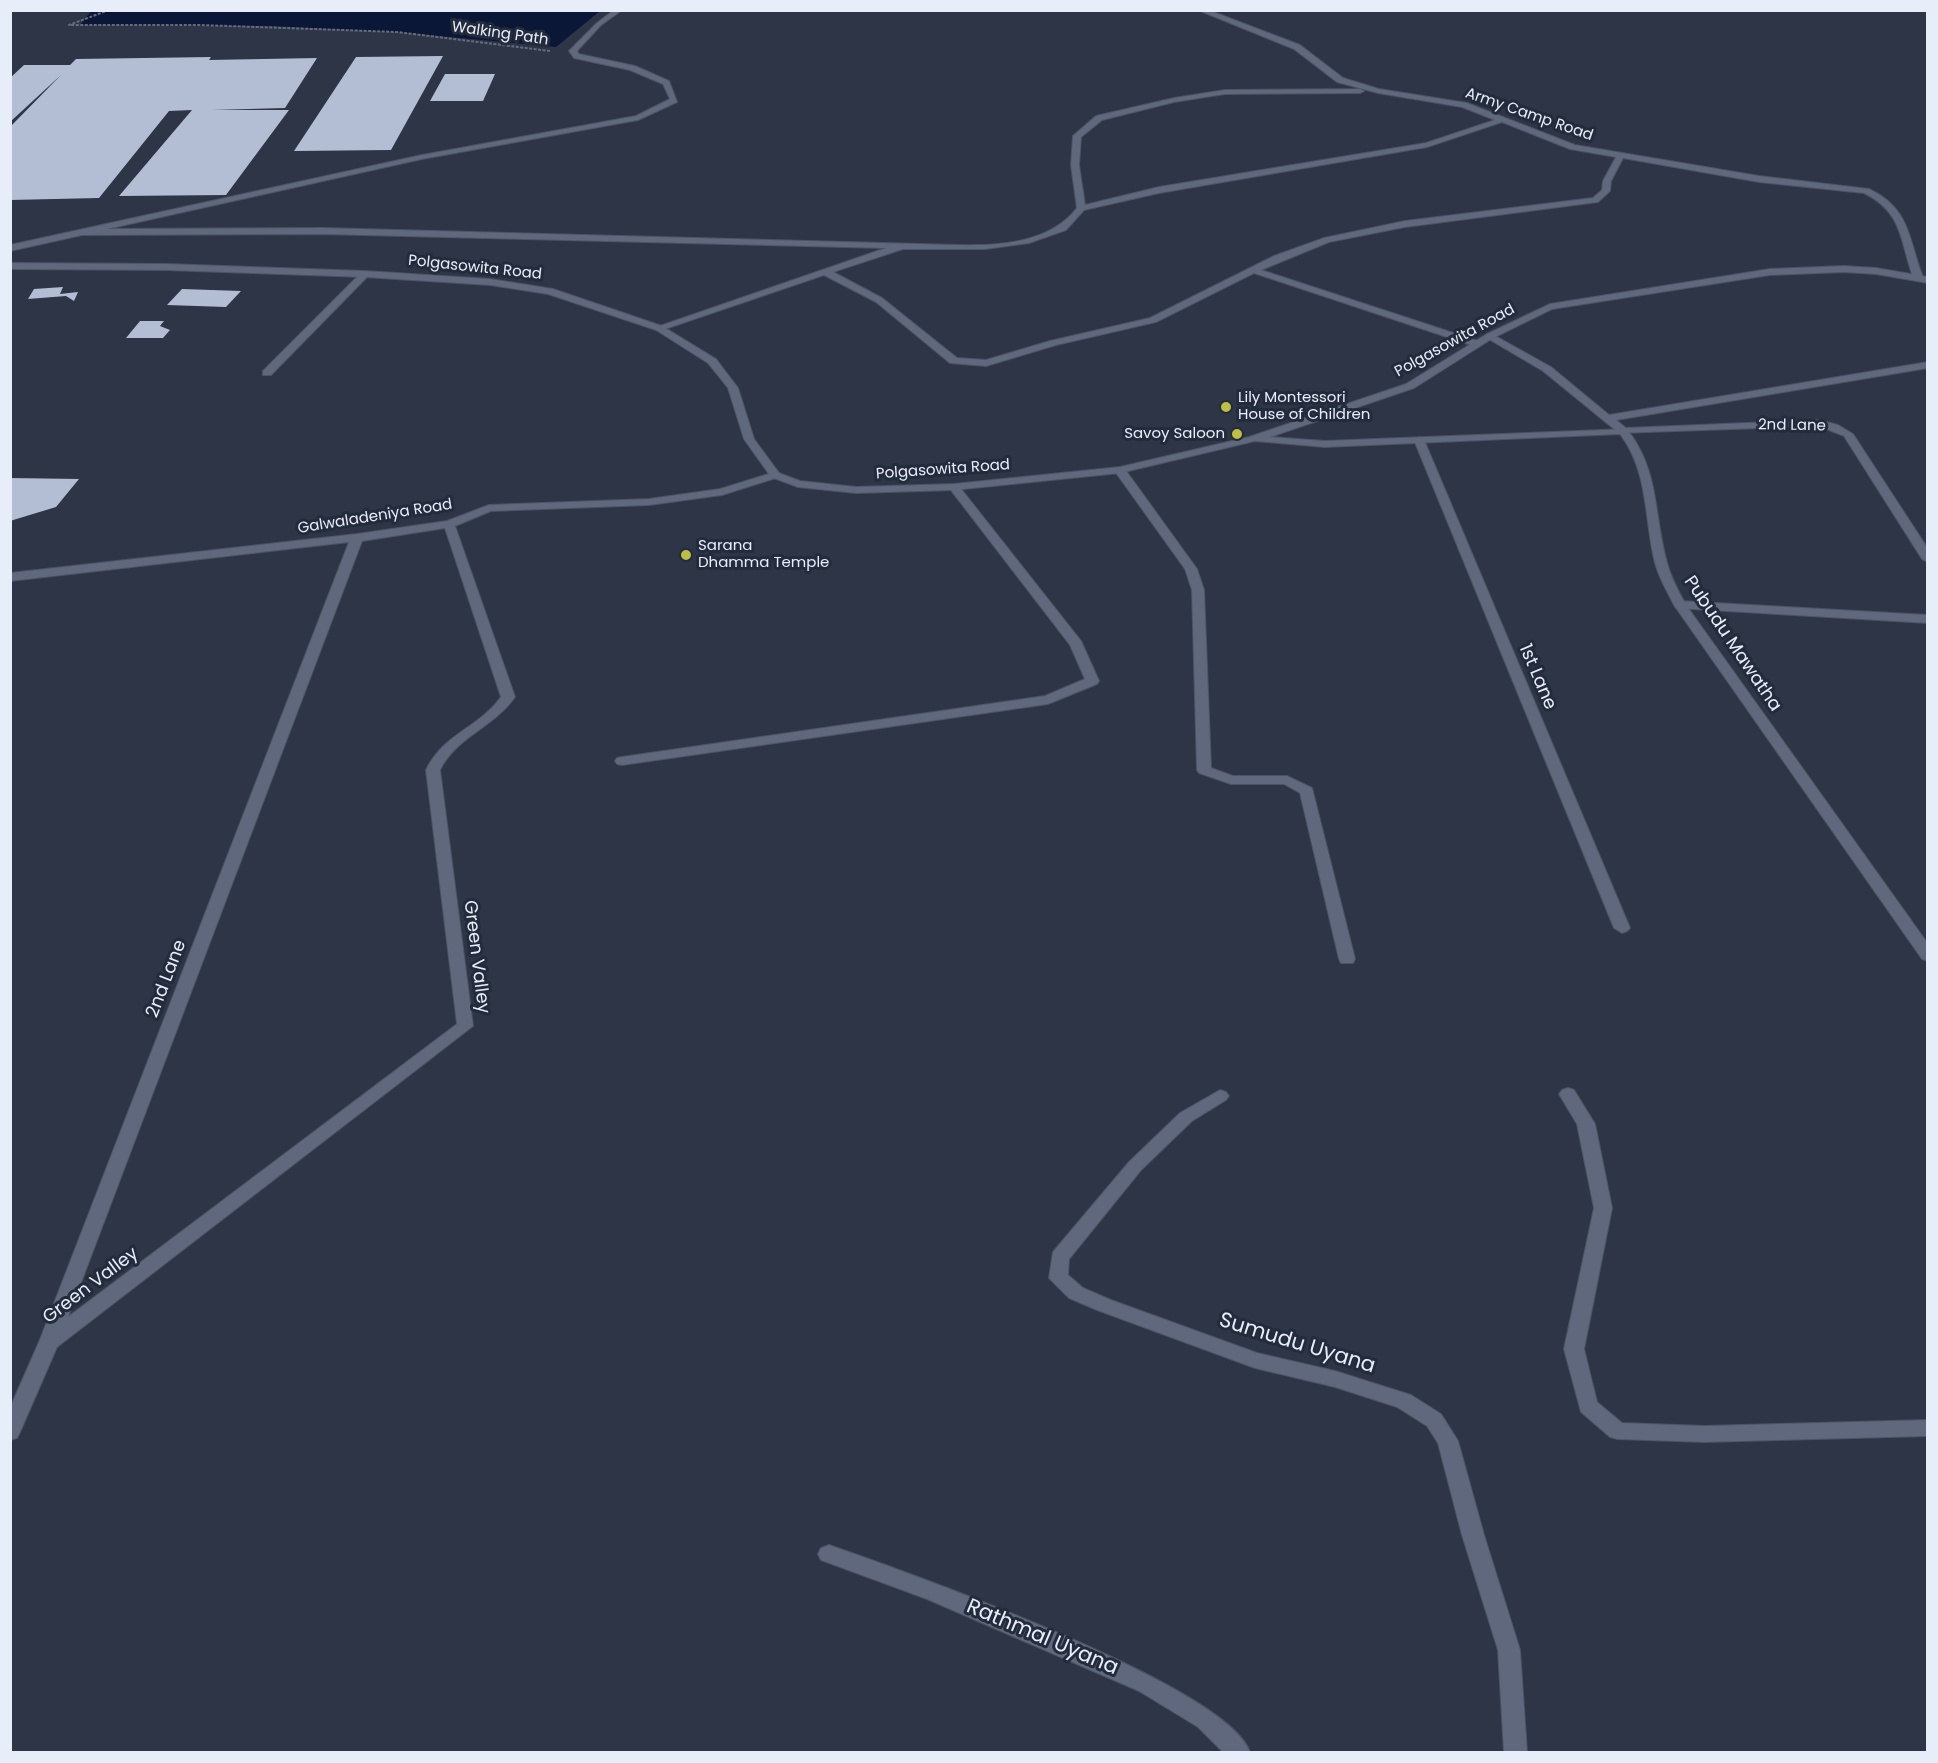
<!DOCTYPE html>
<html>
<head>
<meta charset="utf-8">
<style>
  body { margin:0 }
  #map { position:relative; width:1938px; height:1763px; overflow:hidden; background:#2d3547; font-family:Poppins,sans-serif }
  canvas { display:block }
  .frame { position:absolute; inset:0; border:12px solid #e8eef9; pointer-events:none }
</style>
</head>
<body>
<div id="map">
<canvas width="1938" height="1763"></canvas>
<div class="frame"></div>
</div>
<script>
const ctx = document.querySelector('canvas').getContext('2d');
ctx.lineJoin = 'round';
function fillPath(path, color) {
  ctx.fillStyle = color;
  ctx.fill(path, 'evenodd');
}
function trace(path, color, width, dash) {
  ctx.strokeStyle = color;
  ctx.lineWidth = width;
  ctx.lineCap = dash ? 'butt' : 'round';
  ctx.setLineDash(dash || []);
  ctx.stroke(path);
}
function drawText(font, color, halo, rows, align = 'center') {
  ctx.font = font + ' Poppins,sans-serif';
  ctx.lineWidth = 6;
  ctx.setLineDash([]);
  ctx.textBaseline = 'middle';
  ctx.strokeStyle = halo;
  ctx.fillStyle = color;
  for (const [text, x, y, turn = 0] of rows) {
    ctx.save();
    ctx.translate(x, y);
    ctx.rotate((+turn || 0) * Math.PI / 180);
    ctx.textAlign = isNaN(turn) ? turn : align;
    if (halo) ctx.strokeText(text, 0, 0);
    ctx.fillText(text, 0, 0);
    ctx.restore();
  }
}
fillPath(new Path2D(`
  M92 10H600V11L556 47 397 32 270 26 80 25Z`), '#0a1736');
fillPath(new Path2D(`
  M443 56 391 150 294 151 356 57Z
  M211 57 209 60 317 58 285 108 212 110H289L226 195 119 196 192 110 169 111 99 198 10 200V127L61 75 10 122V78L24 65H70L76 59Z
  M445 74H495L483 101H430Z
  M63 287 60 294 78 292 74 301 66 296 28 299 34 289Z
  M182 289 241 291 226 307 167 305Z
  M140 321H164L160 326 170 330 163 338H126Z
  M10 478 79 479 56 507 10 521Z`), '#b3bdd3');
const minor = new Path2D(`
  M614 10H622L601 25 577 51 579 54 635 66 669 81 677 102 638 120 422 159 107 229 323 228 920 244C971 245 1042 253 1077 208L1071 165 1073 136 1096 116 1174 98 1225 90 1360 89 1364 91 1360 93 1225 94 1174 102 1102 120 1081 137 1079 165 1085 205 1159 187 1426 143 1495 120 1462 107 1378 93 1337 82 1294 49 1198 10H1208L1300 45 1343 78 1379 89 1467 103 1575 145 1759 176 1869 189C1911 209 1908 239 1923 277L1918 280 1913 277C1900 241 1903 212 1864 193L1759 182 1623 158 1611 181 1610 191 1598 202 1405 227 1329 242 1261 270 1481 342 1482 344 1477 347 1254 273 1156 322 1056 345 986 366 950 363 876 302 824 275 662 330 654 328 886 248 323 234 82 235 10 251V245L422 155 636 116 670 99 663 84 630 70 574 58 569 51 597 23ZM1502 122 1570 149 1616 157 1603 181 1602 190 1593 198 1405 221 1324 238 1274 256 1150 318 1050 341 986 360 957 358 882 298 833 272 903 249H985L1029 243 1066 230 1084 210 1159 193 1427 147Z
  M362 272 370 274 271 375H263V371Z
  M1490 333 1551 367 1609 415 1928 362V368L1616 420 1626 428 1819 420 1838 425 1853 434 1928 549V562L1922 559 1844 436 1819 426 1619 433 1543 371 1487 338 1485 336Z
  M1419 437 1424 440 1630 928 1627 931 1622 933 1614 928 1414 440Z
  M1120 467 1124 468 1197 569 1204 590 1211 768 1233 776H1287L1312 788 1355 959 1353 963H1341L1339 959 1300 793 1284 784H1231L1199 773 1197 770 1192 590 1185 569 1114 470Z
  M775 472 781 475 779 477 722 495 649 505 491 511 455 526 515 697C493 728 456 737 440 770L473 1026 57 1347 20 1432 17 1438 10 1440V1408L39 1342 349 542 10 581V573L357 534 447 521 489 505 649 499 720 489ZM445 528 501 697C479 728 444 733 426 770L457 1024 68 1317 362 541Z
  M954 484 958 485 1081 641 1099 681 1097 684 1048 704 622 765 617 764 615 761 617 758 622 757 1045 696 1085 679 1070 645 950 489V485Z
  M1680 601 1928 615V623L1676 608 1674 605Z
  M1568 1088 1574 1090 1595 1124 1612 1208 1584 1349 1597 1402 1622 1423 1704 1426 1928 1420V1436L1704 1442 1617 1439 1610 1437 1581 1412 1564 1349 1594 1208 1577 1124 1559 1094 1562 1090Z
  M1220 1090 1226 1092 1229 1096 1226 1100 1192 1121 1141 1170 1069 1259 1068 1275 1083 1288 1111 1300 1257 1353 1335 1371 1411 1395 1441 1414 1458 1441 1484 1535 1520 1650 1527 1752H1504L1498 1650 1462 1535 1438 1443 1427 1426 1397 1407 1335 1387 1255 1368 1097 1310 1069 1298 1049 1278 1053 1252 1129 1162 1180 1113Z
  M829 1545C904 1571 1228 1686 1250 1752H1223L1198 1727 1139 1691 927 1599 821 1560 818 1554 821 1548Z`);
const tertiary = new Path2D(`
  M10 263 166 264 365 271 490 279 553 289 662 326 716 359 738 388 754 439 779 473 800 481 856 487 954 484 1120 467 1249 437 1406 384 1487 334 1550 304 1770 269 1844 266 1876 268 1928 277V283L1876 274 1844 272 1770 275 1552 309 1493 338 1414 388 1270 437 1325 441 1627 429C1661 473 1653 516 1668 566 1672 580 1679 592 1686 605L1928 944V961L1922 959 1674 605C1667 591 1659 578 1655 563 1644 519 1649 472 1620 434L1325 447 1255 441 1120 473 954 490 856 493 798 487 771 477 744 439 728 388 708 363 656 330 548 294 490 285 365 277 166 270 10 269Z`);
trace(minor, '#4c5362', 2);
trace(tertiary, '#4c5362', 2);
trace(new Path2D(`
  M109 10 69 25H200L397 32 550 51`), '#656d7d', 2, [3, 1.5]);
fillPath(minor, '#5f687c');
fillPath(tertiary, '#5f687c');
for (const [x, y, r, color] of [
  [1226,407,6,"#bdbf43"],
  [1237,434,6,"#bdbf43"],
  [686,555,6,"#bdbf43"]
]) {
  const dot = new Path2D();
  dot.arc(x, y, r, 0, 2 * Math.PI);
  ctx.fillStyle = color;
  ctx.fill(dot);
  trace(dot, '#232b3c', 2);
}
drawText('15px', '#e8eef9', '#232b3c', [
  ["Walking Path",500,34,8],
  ["Army Camp Road",1529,115,19],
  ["Polgasowita Road",475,268,6],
  ["Polgasowita Road",1455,341,-29],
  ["2nd Lane",1792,426,1],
  ["Polgasowita Road",943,470,-4],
  ["Galwaladeniya Road",375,517,-9]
]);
drawText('15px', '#e8eef9', '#232b3c', [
  ["Lily Montessori",1238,398],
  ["House of Children",1238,415],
  ["Savoy Saloon",1225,434,"right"],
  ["Sarana",698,546],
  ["Dhamma Temple",698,563]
], 'left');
drawText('18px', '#e8eef9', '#232b3c', [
  ["Pubudu Mawatha",1732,644,56],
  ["1st Lane",1537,677,67],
  ["Green Valley",476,957,83],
  ["2nd Lane",167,979,-69],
  ["Green Valley",91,1286,-37]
]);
drawText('21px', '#e8eef9', '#232b3c', [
  ["Sumudu Uyana",1297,1344,17],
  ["Rathmal Uyana",1042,1638,23]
]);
</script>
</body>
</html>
